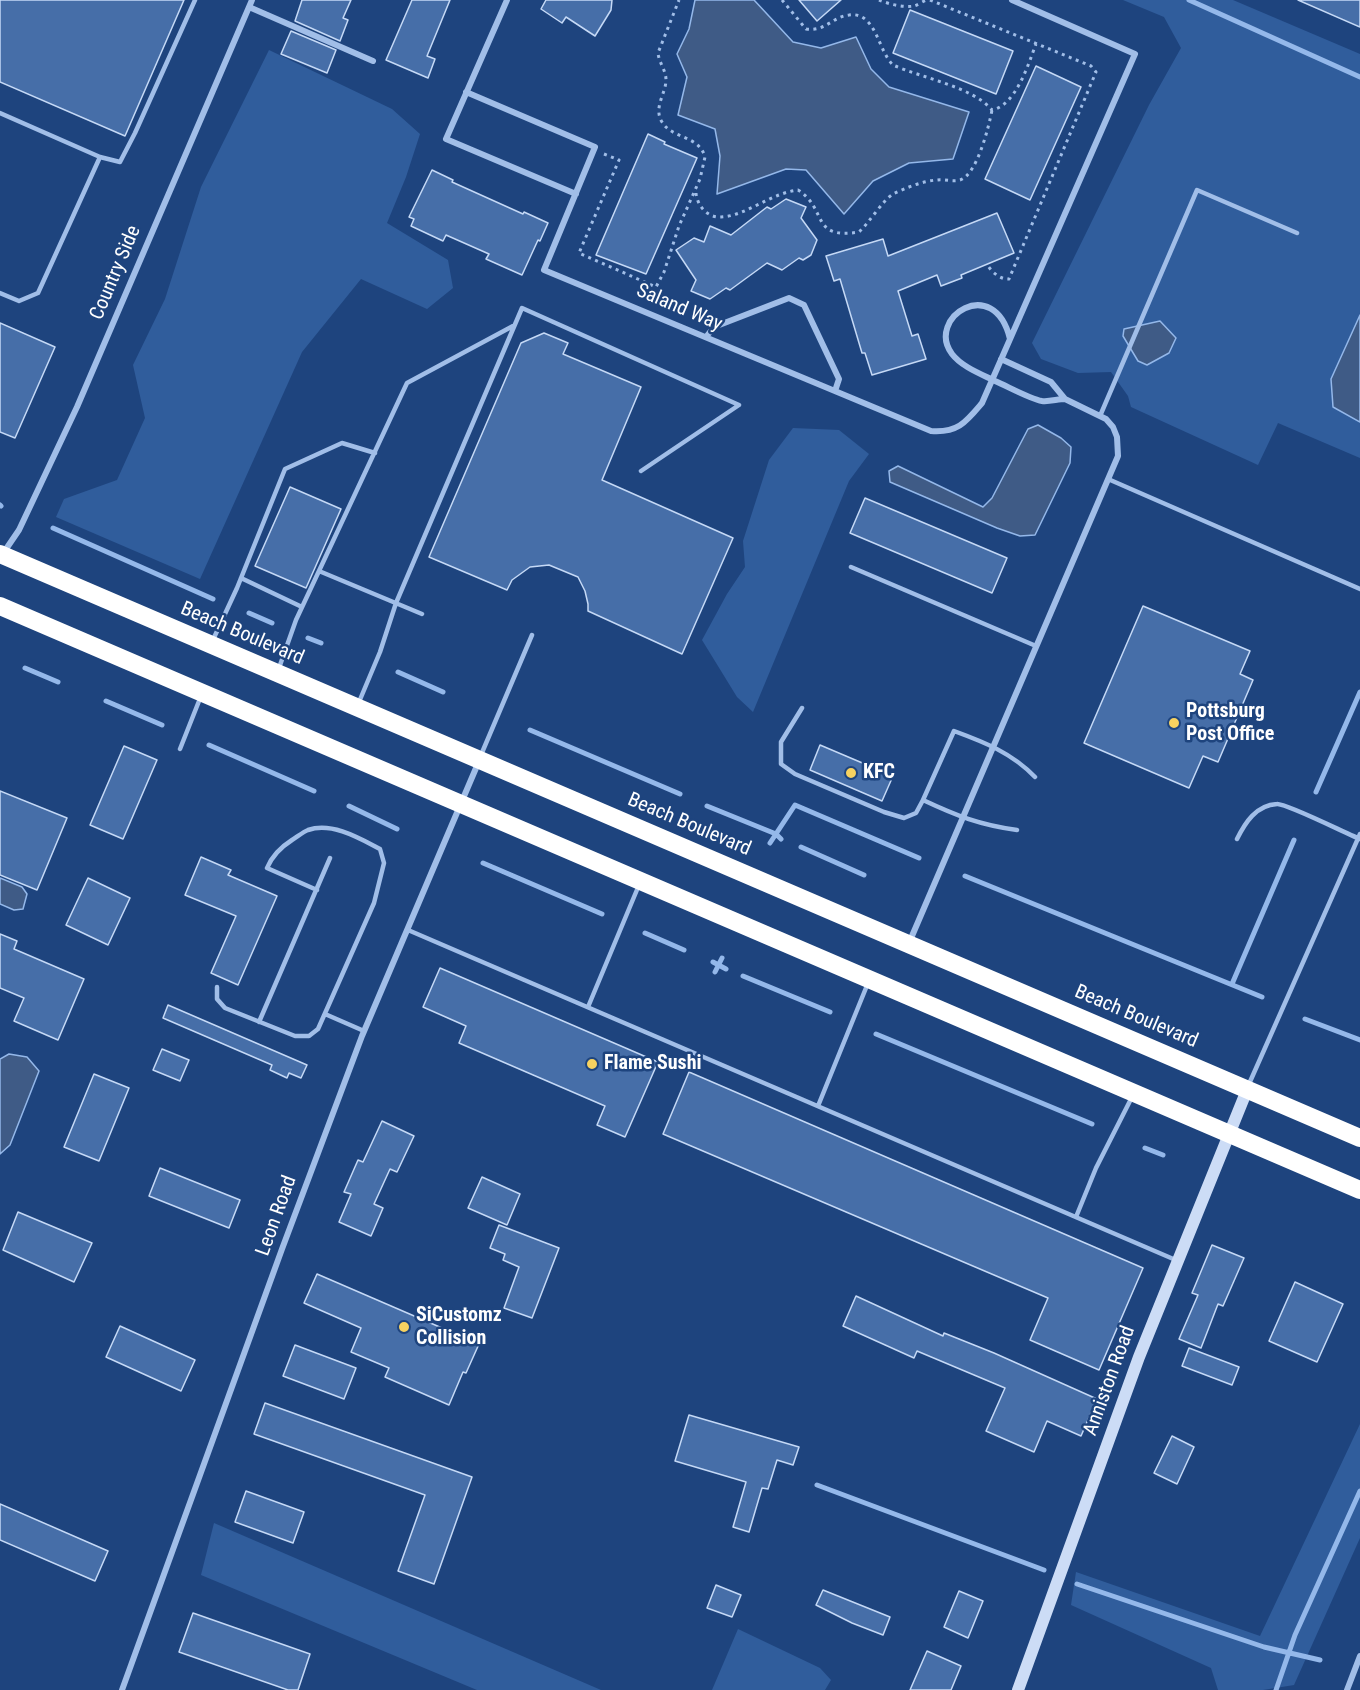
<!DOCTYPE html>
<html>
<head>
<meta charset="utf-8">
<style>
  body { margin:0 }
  canvas { display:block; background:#1e447e }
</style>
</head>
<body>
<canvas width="1360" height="1690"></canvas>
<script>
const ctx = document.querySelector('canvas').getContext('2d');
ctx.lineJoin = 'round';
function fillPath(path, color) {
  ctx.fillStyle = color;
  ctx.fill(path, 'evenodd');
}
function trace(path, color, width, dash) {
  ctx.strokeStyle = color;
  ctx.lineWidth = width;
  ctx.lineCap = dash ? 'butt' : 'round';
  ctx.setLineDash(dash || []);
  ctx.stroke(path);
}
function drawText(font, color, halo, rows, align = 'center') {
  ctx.font = font + ' "Roboto Condensed",sans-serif';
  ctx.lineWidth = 5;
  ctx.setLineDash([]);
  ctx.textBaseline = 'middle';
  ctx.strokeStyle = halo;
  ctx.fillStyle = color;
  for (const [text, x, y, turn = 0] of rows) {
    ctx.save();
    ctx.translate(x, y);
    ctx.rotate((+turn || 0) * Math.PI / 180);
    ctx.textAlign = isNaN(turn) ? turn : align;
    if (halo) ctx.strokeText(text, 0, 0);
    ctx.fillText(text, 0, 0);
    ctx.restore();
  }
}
fillPath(new Path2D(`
  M1123 0H1233L1360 54V458L1278 423 1258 465 1131 407 1128 396 1111 372 1078 373 1041 359 1032 343 1149 105 1181 48 1164 17Z
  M269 50 392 109 420 134 406 177 387 223 448 260 453 288 427 309 361 279 302 352 200 579 56 517 64 499 117 480 145 418 133 365 165 299 201 187Z
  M793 428 839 430 869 454 849 481 753 712 737 697 702 640 727 594 745 567 743 541 769 460Z
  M1360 1424V1538L1294 1685 1263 1690H1218L1211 1668 1071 1605 1076 1572 1260 1636Z
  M214 1523 601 1690H477L201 1575Z
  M738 1629 820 1668 831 1680 825 1690H712Z`), '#305d9c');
const water = new Path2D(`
  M695 0H754L793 42 821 48 856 37 871 69 889 87 969 112 953 159 909 163 873 181 844 214 806 170 786 169 717 194 720 156 715 129 678 115 687 77 677 54 689 29Z
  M1360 315V422L1333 407 1331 379Z
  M1160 321 1176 338 1169 353 1147 365 1138 361 1123 336 1124 329Z
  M1038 425 1061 438 1071 447 1070 463 1035 535 1020 536 997 528 890 482 889 471 898 466 983 507 992 498 1028 429Z
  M0 878 22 887 27 894 23 909 14 910 0 904Z
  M9 1054 27 1057 39 1071 10 1145 0 1154V1059Z`);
fillPath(water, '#3f5b86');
trace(water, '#94b8ea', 1.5);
trace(new Path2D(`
  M1189 0 1360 77
  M0 505 1 506
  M53 528 213 599
  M249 613 272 623
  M308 638 321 643
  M25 668 58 682
  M398 672 443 692
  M106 701 162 725
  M530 730 680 794
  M209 745 314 791
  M1316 792 1360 692
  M349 806 397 829
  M707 806 776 834 781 839
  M770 843 795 805 919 858
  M801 847 864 875
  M483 863 602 914
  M965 876 1262 997
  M645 933 684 950
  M713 962 726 969
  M715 972 722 958
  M743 976 830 1012
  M1232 984 1294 840
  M1305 1019 1360 1040
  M876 1034 1092 1124
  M1145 1148 1163 1155
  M817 1485 1044 1570
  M1077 1584 1264 1647 1320 1660
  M1276 1690 1295 1635 1360 1491`), '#94b8ea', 5);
const building = new Path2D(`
  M0 0H184L125 136 0 82Z
  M302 0H351L343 18 348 20 340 41 295 21Z
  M412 0H450L427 56 435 59 428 78 386 60Z
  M546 0H612L611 10 595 36 566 17 562 23 541 9Z
  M799 0H841L817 21Z
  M1298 0H1360V27Z
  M910 10 1013 51 996 94 893 53Z
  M291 31 336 50 327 73 281 54Z
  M1036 66 1081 87 1030 200 985 179Z
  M648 134 665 142 664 144 697 158 646 274 596 255Z
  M432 170 453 180 452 182 523 214 524 212 548 223 540 241 538 240 522 275 486 259 489 254 446 235 443 241 411 226 414 219 409 217Z
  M786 199 806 207 801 218 817 240 811 255 803 260 799 258 782 270 767 263 730 290 726 288 710 299 691 291 696 280 676 250 694 238 704 242 710 226 731 235 767 207 771 209Z
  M997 213 1014 253 961 275 962 278 941 286 937 275 898 291 912 336 918 334 926 359 872 375 865 353H862L840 279 834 281 826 256 883 239 888 256Z
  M0 323 55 347 15 438 0 432Z
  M544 333 568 343 563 354 641 387 602 480 733 538 682 654 588 611V604L585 591 578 577 549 565 530 567 512 580 507 590 429 557 521 343Z
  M290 487 341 509 306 588 255 566Z
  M865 498 1007 558 992 593 850 533Z
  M1143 606 1250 651 1240 674 1253 680 1218 762 1203 756 1189 788 1084 743Z
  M820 745 893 776 882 801 810 770Z
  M124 746 157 760 123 839 90 825Z
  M0 791 67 818 37 890 0 875Z
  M201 857 231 870 228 875 277 896 238 985 211 973 236 916 185 895Z
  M88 878 130 898 108 945 66 925Z
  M0 934 17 941 14 949 84 979 58 1040 14 1021 24 998 0 988Z
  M440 968 658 1062 625 1137 597 1125 605 1106 459 1043 466 1026 423 1007Z
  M168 1005 307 1065 301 1078 289 1073 287 1078 270 1070 272 1065 163 1018Z
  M162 1049 189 1060 180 1081 153 1070Z
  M689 1072 1143 1268 1099 1370 1030 1340 1048 1298 663 1134Z
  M94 1074 129 1088 99 1161 64 1147Z
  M382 1121 414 1136 397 1172 390 1169 374 1204 383 1208 371 1236 339 1222 351 1194 344 1192 358 1160 363 1162Z
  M160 1168 240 1200 229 1228 149 1196Z
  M482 1177 520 1194 507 1225 468 1208Z
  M18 1212 92 1243 74 1282 3 1250Z
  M499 1225 559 1248 532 1318 504 1308 519 1267 503 1260 505 1254 490 1248Z
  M1212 1245 1244 1258 1223 1306 1218 1304 1201 1348 1179 1339 1198 1295 1192 1293Z
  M317 1274 479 1344 466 1373 463 1372 449 1405 385 1377 389 1368 351 1352 361 1328 304 1303Z
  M1295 1282 1343 1304 1317 1362 1269 1341Z
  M856 1296 943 1336 944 1333 994 1353 1097 1399 1081 1436 1047 1421 1034 1452 986 1431 1005 1388 917 1351 914 1358 843 1326Z
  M120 1326 195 1360 181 1391 106 1357Z
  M295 1345 356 1368 344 1399 283 1376Z
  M1189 1348 1239 1367 1232 1385 1182 1366Z
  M265 1403 472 1477 434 1584 398 1571 425 1495 254 1434Z
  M689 1415 799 1447 793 1465 777 1460 768 1489 762 1488 749 1532 733 1527 746 1482 675 1461Z
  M1172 1436 1194 1447 1177 1484 1154 1473Z
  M246 1491 304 1512 293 1543 235 1522Z
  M0 1504 108 1551 95 1581 0 1540Z
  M716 1585 741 1595 732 1617 707 1608Z
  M823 1590 890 1617 883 1635 852 1623 816 1605Z
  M959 1591 983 1601 968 1638 944 1627Z
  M193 1613 310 1654 298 1690H288L179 1652Z
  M927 1651 961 1666 951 1690H910Z`);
fillPath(building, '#466ea8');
trace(building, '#c5d9f6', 1.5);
trace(new Path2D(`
  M782 0 806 29C825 32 832 17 849 15 876 11 878 51 893 65 922 78 973 87 992 110 1016 105 1028 65 1036 44
  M879 0C889 4 903 8 914 6 918 5 923 1 927 0
  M930 0 1091 66 1096 72 1009 279C1001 280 992 272 988 266
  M604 154 619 160 579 253 656 287 664 272 679 226 700 179 705 157C699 135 672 139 662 122 653 108 666 93 666 80 666 70 659 63 658 53L679 0
  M696 193C697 205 707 218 721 217 746 216 771 193 798 190 828 209 810 240 859 232 869 223 883 200 893 194 906 188 922 181 937 180 944 179 953 182 960 180 977 175 989 126 992 110`), '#a1bee8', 3, [3, 4.5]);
trace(new Path2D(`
  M0 113 100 157 120 162 135 133 195 0
  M0 293 19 301 38 293 100 157
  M1100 416 1197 190 1297 233
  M1108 479 1360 589
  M851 567 1036 646
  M319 571 422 614
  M241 578 302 607
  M212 642 237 588 285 469 342 443 375 453
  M279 668 296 620 407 383 513 326
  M359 702 380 652 396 603 522 308 739 405 641 471
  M802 708 781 742V764L795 774 884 812 904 818 916 813 923 800
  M180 749 201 696
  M481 755 532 635
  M1017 830C980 825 957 816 923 800L954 731C984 742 1012 753 1035 777
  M1237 839C1245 823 1256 805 1277 804 1286 803 1347 834 1360 839
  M408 930 1178 1261
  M217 987V999L225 1008 295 1036H309L318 1029 374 903 384 863 380 849C359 838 332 822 308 830 303 832 297 837 292 840 281 847 272 856 267 868L317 890
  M588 1007 639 885
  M325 1014 364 1031
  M259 1022 330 858
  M1249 1084 1360 834
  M818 1106 868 983
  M1076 1217 1096 1168 1132 1097`), '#a1bee8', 4.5);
trace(new Path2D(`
  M507 0 446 139 576 194
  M249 7 373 61
  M466 92 595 147 544 270 931 431C958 433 966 422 982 403L1135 54 1012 0
  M706 337 714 327 789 298 804 305 839 379 835 391
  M1010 339C994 273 925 318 952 354 962 367 981 374 995 381 1007 386 1030 399 1042 401 1049 402 1058 399 1065 399
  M4 552 19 530 77 407 252 0
  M909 943 1118 456 1117 437 1113 427 1106 419 1065 399 1051 382 1001 359
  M122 1690 282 1249 362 1036 479 761
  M1347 1690 1360 1656`), '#a1bee8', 6);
trace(new Path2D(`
  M1018 1690 1139 1357 1247 1090`), '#ccdcf6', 12);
trace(new Path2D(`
  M0 554 1360 1138
  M0 606 1360 1190`), '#fff', 18);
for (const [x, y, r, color] of [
  [1174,723,6,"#f7d260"],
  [851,773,6,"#f7d260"],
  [592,1064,6,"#f7d260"],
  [404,1327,6,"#f7d260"]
]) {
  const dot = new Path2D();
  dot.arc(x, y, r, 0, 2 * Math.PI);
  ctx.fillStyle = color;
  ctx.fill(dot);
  trace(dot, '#1e447e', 2);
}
drawText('20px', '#fff', '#1e447e', [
  ["Country Side",116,273,-67],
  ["Saland Way",679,308,23],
  ["Beach Boulevard",242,634,23],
  ["Beach Boulevard",689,825,23],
  ["Beach Boulevard",1136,1017,23],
  ["Leon Road",277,1216,-70],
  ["Anniston Road",1110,1381,-70]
]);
drawText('bold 20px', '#fff', '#1e447e', [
  ["Pottsburg",1186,712],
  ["Post Office",1186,735],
  ["KFC",863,773],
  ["Flame Sushi",604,1064],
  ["SiCustomz",416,1316],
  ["Collision",416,1339]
], 'left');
</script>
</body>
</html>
